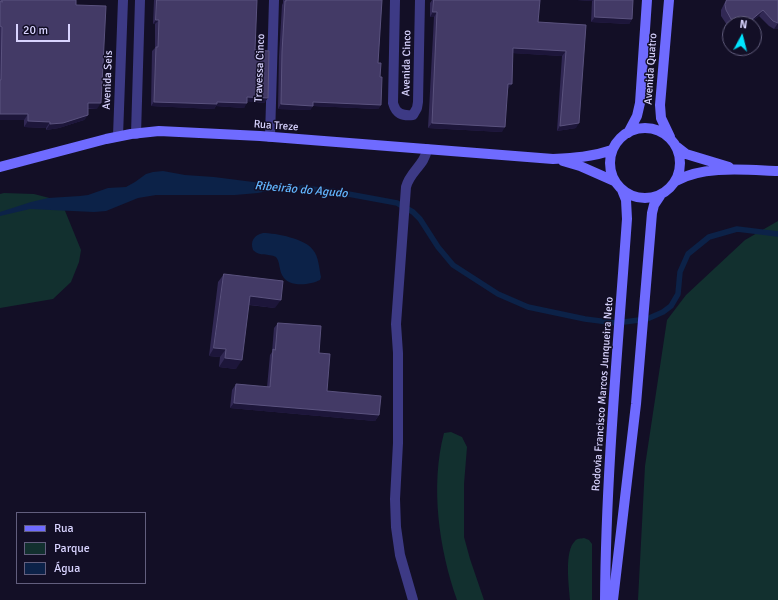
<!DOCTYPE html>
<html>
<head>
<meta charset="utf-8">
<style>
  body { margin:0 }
  #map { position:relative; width:778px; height:600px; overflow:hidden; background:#130f26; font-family:Signika,sans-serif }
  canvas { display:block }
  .legend { position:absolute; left:16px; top:512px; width:130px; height:72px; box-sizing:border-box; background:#130f26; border:1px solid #625e7d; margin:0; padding:5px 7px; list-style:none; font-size:12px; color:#d9d4ff }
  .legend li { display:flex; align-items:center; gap:8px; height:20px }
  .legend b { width:20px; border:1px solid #625e7d }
  .north { position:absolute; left:722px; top:16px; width:40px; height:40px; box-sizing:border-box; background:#130f26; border:1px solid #625e7d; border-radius:50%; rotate:7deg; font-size:11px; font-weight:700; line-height:16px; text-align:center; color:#d9d4ff }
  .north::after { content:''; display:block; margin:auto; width:14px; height:18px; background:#00e5ff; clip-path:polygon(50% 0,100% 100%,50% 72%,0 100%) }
  .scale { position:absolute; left:16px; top:24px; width:54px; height:18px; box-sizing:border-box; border:2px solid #d9d4ff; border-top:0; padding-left:5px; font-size:12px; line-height:14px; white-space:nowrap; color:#d9d4ff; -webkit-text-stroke:3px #130f26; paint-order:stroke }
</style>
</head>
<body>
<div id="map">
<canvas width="778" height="600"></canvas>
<ul class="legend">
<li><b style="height:5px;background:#6f6bff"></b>Rua</li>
<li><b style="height:11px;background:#12302f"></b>Parque</li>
<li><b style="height:11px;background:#0c2248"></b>Água</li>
</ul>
<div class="north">N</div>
<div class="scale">20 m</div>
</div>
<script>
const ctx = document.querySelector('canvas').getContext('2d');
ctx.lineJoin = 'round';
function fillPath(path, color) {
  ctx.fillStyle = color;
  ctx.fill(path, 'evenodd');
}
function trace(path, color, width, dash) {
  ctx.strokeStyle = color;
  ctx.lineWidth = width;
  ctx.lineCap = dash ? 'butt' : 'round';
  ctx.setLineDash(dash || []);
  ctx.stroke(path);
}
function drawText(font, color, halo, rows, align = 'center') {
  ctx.font = font + ' Signika,sans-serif';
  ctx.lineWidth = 3;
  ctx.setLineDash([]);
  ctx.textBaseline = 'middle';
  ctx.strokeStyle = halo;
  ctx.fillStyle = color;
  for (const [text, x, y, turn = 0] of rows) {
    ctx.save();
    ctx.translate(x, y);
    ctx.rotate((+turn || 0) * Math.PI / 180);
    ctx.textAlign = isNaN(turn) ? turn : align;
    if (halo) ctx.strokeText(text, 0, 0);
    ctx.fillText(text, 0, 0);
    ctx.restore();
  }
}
fillPath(new Path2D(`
  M4 193 34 194 61 201 81 250 79 262 71 282 53 299 0 308V194Z
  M778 221V600H638L645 466 667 320 686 295 745 240Z
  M451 432 462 437 467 447 464 484V537L470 559 484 600H457C439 549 430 486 444 433Z
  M584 538 589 540 592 544V600H570C569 586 564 551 575 541 577 538 581 539 584 538Z`), '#12302f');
fillPath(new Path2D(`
  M163 171 185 175 214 177 308 189H277L258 193 235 195H156L138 198 106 211 94 212 30 209 0 216V212L31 202 48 198 80 196 88 195 108 188 126 187 135 182 146 174 153 172Z
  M263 233C276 233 306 239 313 250 319 257 319 269 321 277L320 280C310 285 288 288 282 275 279 269 280 262 276 257 268 253 260 257 253 250 250 241 254 235 263 233Z`), '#0c2248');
trace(new Path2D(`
  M301 188 332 191 397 203 413 212 420 219 438 247 453 265 498 294 528 307 585 319 616 323 647 319 663 312 671 306 678 294 680 272 688 254 709 237 737 229 778 234`), '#0c2248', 5.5);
trace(new Path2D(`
  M395 0 393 103C396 114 402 116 413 115L417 108 418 102 420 0
  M136 134 140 0
  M118 136 123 0
  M270 137 274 0
  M413 600 400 555 396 527 395 499 398 443V353L396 324 406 187C410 171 425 165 427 149`), '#3d3a85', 10);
trace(new Path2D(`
  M669 0 660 105 661 118 670 137
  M610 163a35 35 0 1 1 70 0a35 35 0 1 1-70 0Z
  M628 133 637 116 640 103 647 0
  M677 147 686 154 729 167
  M563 161 580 166 614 181
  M0 167 106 139 131 134 159 131 260 136 553 159C574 158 592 157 612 150
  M676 181C703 165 748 170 778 171
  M605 600C606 473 618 346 627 219L626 200 622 190
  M613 600 636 404 652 213 654 205 660 196`), '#6f6bff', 10);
fillPath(new Path2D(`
  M0 0H76V5L97 109H88V115L84 120 59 128 46 130V128L24 127V120H0Z
  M154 0H257L255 50 268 98 264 103 247 101 244 108 216 106 214 109 151 106 152 51 155 48V24H153Z
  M283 0H382L378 63 380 77 381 105 378 109 313 106 310 110 278 109 279 56 282 5 283 3Z
  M432 0H540L538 22 586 25 576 128 557 131 562 56 513 53 502 132 428 128 434 17H430V3Z
  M577 0H633L632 19 629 24 591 22 592 1Z
  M726 0H778V29H774L769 26 759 16 749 24H730V26L727 25 721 16V10Z
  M224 274 275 308 249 305 236 369 219 367 220 357 209 356 218 282Z
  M278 323 319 353 327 391 379 415 375 421 230 408 232 390 236 384 267 387 270 355 272 352 274 328Z`), '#312854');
fillPath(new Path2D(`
  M577 0H593L592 1Z
  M763 10 759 16 749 24H735L736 22Z
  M433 12H437L434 17H430Z
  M595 17 632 19 629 24 591 22Z
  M156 20H159L155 24H153Z
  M778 23V29H774Z
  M513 48 566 51 562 56 510 53Z
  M508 84H512L508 89Z
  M247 97 268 98 264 103 244 101Z
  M154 102H217L247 103 244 108 216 106 214 109 151 106Z
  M313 102 381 105 378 109 313 106 310 110 278 109 281 104Z
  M88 103H101L97 109 84 108Z
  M0 114H28L24 120H0Z
  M88 115 84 120 59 128 46 130 50 124Z
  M28 121 50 122 46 128 24 127Z
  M432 123 505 127 502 132 428 128Z
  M579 123 576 128 557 131 560 126Z
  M250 296 281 300 275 308 244 304Z
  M214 348 226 349 220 357 209 356Z
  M225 358 242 360 236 369 219 367Z
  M234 403 379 415 375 421 230 408Z`), '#1d163a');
const building = new Path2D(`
  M2 0H76V5L106 6 101 103H88V115L63 123 50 124V122L28 121V114H0V80H1L2 27 0 26V1L2 2Z
  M157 0H257L255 50 269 51 268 98 247 97V103L217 102V104L154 102 156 47H158L159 20H156Z
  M286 0H382L378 63H381L380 77H382L381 105 313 102V106L281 104 282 52 285 1H286Z
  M434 0H540L538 22 586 25 579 123 560 126 566 51 513 48 512 84H508L505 127 432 123 437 12H433Z
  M595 0H633L632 19 595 17Z
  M727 0H778V23L773 21 763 10 750 21 745 22H736L731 19 726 10 725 5Z
  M224 274 283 281 281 300 250 296 242 360 225 358 226 349 214 348Z
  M278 323 321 326 319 353 330 354 327 391 381 396 379 415 234 403 236 384 270 387 273 349 275 350Z`);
fillPath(building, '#433a66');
trace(building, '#5a527e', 1);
drawText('11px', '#d9d4ff', '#130f26', [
  ["Avenida Cinco",407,63,-89],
  ["Travessa Cinco",260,68,-88],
  ["Avenida Quatro",651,69,-86],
  ["Avenida Seis",108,80,-88],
  ["Rua Treze",276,126,4],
  ["Rodovia Francisco Marcos Junqueira Neto",603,394,-86]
]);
drawText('italic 12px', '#62b6ff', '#130f26', [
  ["Ribeirão do Agudo",301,190,5]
]);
</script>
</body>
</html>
